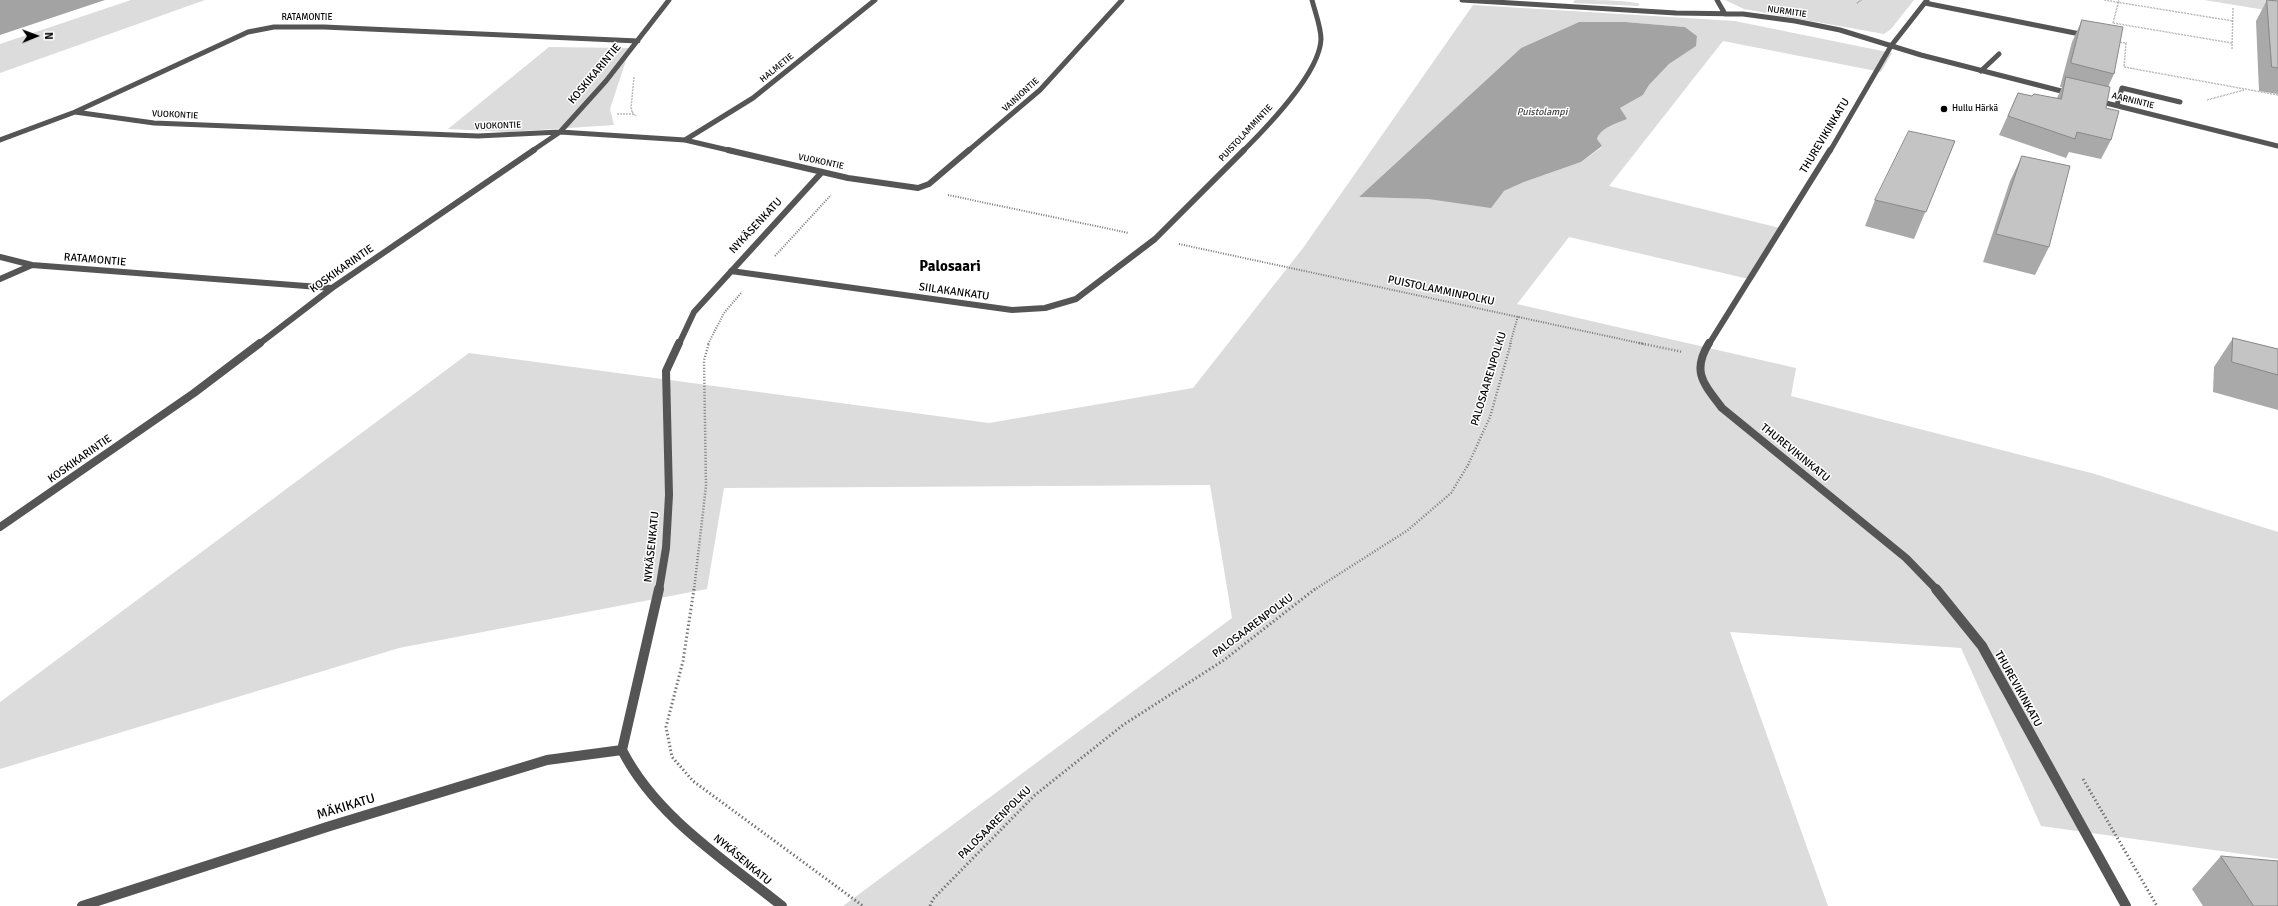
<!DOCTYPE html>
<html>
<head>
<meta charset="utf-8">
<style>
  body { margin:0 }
  #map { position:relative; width:2278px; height:906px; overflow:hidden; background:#fff; font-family:Signika,sans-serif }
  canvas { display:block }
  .north { position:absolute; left:16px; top:16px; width:40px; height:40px; -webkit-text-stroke:3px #fff; paint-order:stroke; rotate:89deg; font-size:11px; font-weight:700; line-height:16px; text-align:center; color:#000 }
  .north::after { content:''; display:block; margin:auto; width:14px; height:18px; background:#000; clip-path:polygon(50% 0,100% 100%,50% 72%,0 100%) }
</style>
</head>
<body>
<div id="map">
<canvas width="2278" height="906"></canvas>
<div class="north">N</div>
</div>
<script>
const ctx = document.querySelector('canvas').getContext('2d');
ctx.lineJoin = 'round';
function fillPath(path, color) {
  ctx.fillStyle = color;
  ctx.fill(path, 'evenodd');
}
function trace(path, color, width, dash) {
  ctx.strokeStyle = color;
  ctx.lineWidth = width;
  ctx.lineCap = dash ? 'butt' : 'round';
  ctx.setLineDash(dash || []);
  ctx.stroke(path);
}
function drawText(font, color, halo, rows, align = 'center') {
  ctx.font = font + ' Signika,sans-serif';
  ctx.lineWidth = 3;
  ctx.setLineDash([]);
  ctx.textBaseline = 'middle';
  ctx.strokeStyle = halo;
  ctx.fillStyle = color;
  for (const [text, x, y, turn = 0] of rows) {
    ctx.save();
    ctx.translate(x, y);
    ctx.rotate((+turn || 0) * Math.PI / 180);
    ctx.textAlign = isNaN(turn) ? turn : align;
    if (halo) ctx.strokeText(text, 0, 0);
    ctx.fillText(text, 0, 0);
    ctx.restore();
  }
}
fillPath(new Path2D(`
  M131 0H205L0 73V44Z
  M1575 0C1589 0 1630 0 1640 4L1638 6 1573 3Z
  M1725 0H1914L1891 29 1884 34 1744 9Z
  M2204 0H2278V12Z
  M1473 5 1735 21 1892 53 1881 72 1723 41 1609 186 1784 229 1753 280 1569 237 1517 304 1796 368 1791 396 2095 474 2278 532V859L2041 826 1961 648 1730 632 1828 906H843L1232 618 1210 485 724 488 707 589 399 648 0 769V702L469 353 989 423 1193 388 1303 248ZM1579 22H1625L1685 27 1697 36 1695 46 1669 64 1649 85 1643 95 1620 108 1626 119C1616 123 1600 128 1597 139L1602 147 1581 162 1524 182 1504 191 1428 199 1359 197 1521 48Z
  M549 47 630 48 610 109 614 125 508 132 448 129Z`), '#dcdcdc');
fillPath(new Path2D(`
  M0 0H105L0 35Z
  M1579 22H1625L1685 27 1697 36 1696 46 1669 64 1649 85 1643 95 1620 108 1627 119C1617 123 1600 128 1597 139L1602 146 1581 162 1524 182 1504 191 1491 208 1428 199 1359 197 1521 48Z`), '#a3a3a3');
trace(new Path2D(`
  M2104 0 2233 21
  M1857 3 1862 0
  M2113 23 2232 43
  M2113 23 2119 0
  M2117 42 2126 43 2124 67
  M2232 49 2233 8
  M2124 67 2278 95
  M634 77 631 108 633 114 637 116
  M2207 100 2244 90
  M617 114H633`), '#777', 1.5, [0.5, 1]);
trace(new Path2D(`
  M948 195 1129 233
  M1179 244 1644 344
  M775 256 831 195
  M708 344 724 313 742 292
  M1510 344 1518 316`), '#777', 2, [1, 1.5]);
trace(new Path2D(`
  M1639 343 1683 352
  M694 590 706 486 704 360 709 343
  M1314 590 1408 530 1451 493 1468 465 1490 417 1511 343`), '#777', 2.5, [1, 2]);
trace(new Path2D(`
  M694 589 683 661 666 727 672 757 693 781 863 906
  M2083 779 2157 906
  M930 906 933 899 1035 795 1123 725 1224 660 1315 589`), '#777', 3, [1.5, 2.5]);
trace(new Path2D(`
  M1925 3 2085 35
  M1981 71 1999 54
  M2117 105 2122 88 2180 102`), '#555', 5);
trace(new Path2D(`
  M1462 0 1676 13 1743 14 1795 21 1840 30 1921 55 2069 93
  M1717 0 1725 14
  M2098 101 2278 146
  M75 112 154 123 478 136 560 132 685 140 732 151
  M0 140 75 112 248 32 274 27H324L638 41
  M685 140 753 98 875 0
  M532 151 560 132 606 81 669 0
  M968 151 1040 90 1122 0
  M1243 151C1267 127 1320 73 1321 39 1321 27 1315 12 1312 0
  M1830 151 1891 46 1927 0`), '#555', 5);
trace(new Path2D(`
  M728 150 848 178 918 188 929 184 969 150
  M0 257 32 265 332 288
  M731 271 1012 310 1045 308 1076 299 1155 239 1244 150
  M0 279 32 265
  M259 344 332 288 534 150
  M679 344 694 312 822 172
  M1709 344 1830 150`), '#555', 6);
trace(new Path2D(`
  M1709 343C1691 372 1704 384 1722 408L1906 558 1937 590
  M0 527 194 393 260 343
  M659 590 666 548 669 495 666 371 679 343`), '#555', 8);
trace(new Path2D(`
  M659 589 622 750C656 817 725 860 782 906
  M1936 589 1982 646 2126 906
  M82 906 330 826 547 760 622 750`), '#555', 10);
fillPath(new Path2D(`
  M2267 0 2278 1V94L2259 91 2256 21Z
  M2082 20 2114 74 2108 87 2106 108 2111 140 2101 159 2069 152 2066 158 1999 135 2018 93 2032 96 2057 98 2062 87H2060L2072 42Z
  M1955 141 1914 239 1865 226 1875 200Z
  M2022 156 2049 247 2035 275 1983 262 2010 181Z
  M2233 338 2278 349V410L2213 392 2214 367Z
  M2221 856 2278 906H2203L2192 889Z`), '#a9a9a9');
const building = new Path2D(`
  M2267 0 2278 1V68L2272 67Z
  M2082 20 2123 27 2114 74 2071 63Z
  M2066 77 2110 87 2106 108 2119 111 2111 140 2077 132 2075 139 2008 116 2018 93 2032 96 2034 94 2061 99Z
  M1909 131 1955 141 1926 212 1875 200Z
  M2022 156 2070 166 2049 247 1996 234Z
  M2233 338 2278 349V375L2232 362Z
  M2221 856 2278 861V906H2254Z`);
fillPath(building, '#c4c4c4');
trace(building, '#898989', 1);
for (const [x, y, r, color] of [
  [1944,109,4,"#000"]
]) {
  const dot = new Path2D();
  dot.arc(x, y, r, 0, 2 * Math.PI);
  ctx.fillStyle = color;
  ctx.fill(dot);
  trace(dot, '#fff', 1.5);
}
drawText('9px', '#000', '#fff', [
  ["NURMITIE",1787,12,8],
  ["RATAMONTIE",307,18],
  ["HALMETIE",777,68,-39],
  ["VAINIONTIE",1021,95,-42],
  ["AARNINTIE",2133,101,14],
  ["VUOKONTIE",175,115,3],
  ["VUOKONTIE",498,126,-2],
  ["PUISTOLAMMINTIE",1246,133,-47],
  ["VUOKONTIE",821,162,12]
]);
drawText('9px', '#000', '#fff', [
  ["Hullu Härkä",1952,109]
], 'left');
drawText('italic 10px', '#444', '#fff', [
  ["Puistolampi",1542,112]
]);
drawText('11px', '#000', '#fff', [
  ["KOSKIKARINTIE",595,74,-50],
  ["THUREVIKINKATU",1825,136,-59],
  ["NYKÄSENKATU",756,226,-47],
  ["RATAMONTIE",95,260,5],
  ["KOSKIKARINTIE",342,269,-35],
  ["PUISTOLAMMINPOLKU",1441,291,12],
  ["SIILAKANKATU",954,292,8],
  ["PALOSAARENPOLKU",1489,379,-73],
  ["THUREVIKINKATU",1795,453,39],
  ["KOSKIKARINTIE",80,459,-35],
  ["NYKÄSENKATU",652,547,-84],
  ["PALOSAARENPOLKU",1253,626,-37],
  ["THUREVIKINKATU",2018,689,61],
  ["PALOSAARENPOLKU",995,823,-45],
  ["NYKÄSENKATU",742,860,40]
]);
drawText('13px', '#000', '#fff', [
  ["MÄKIKATU",346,807,-17]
]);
drawText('bold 15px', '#000', '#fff', [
  ["Palosaari",950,267]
]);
</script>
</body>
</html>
